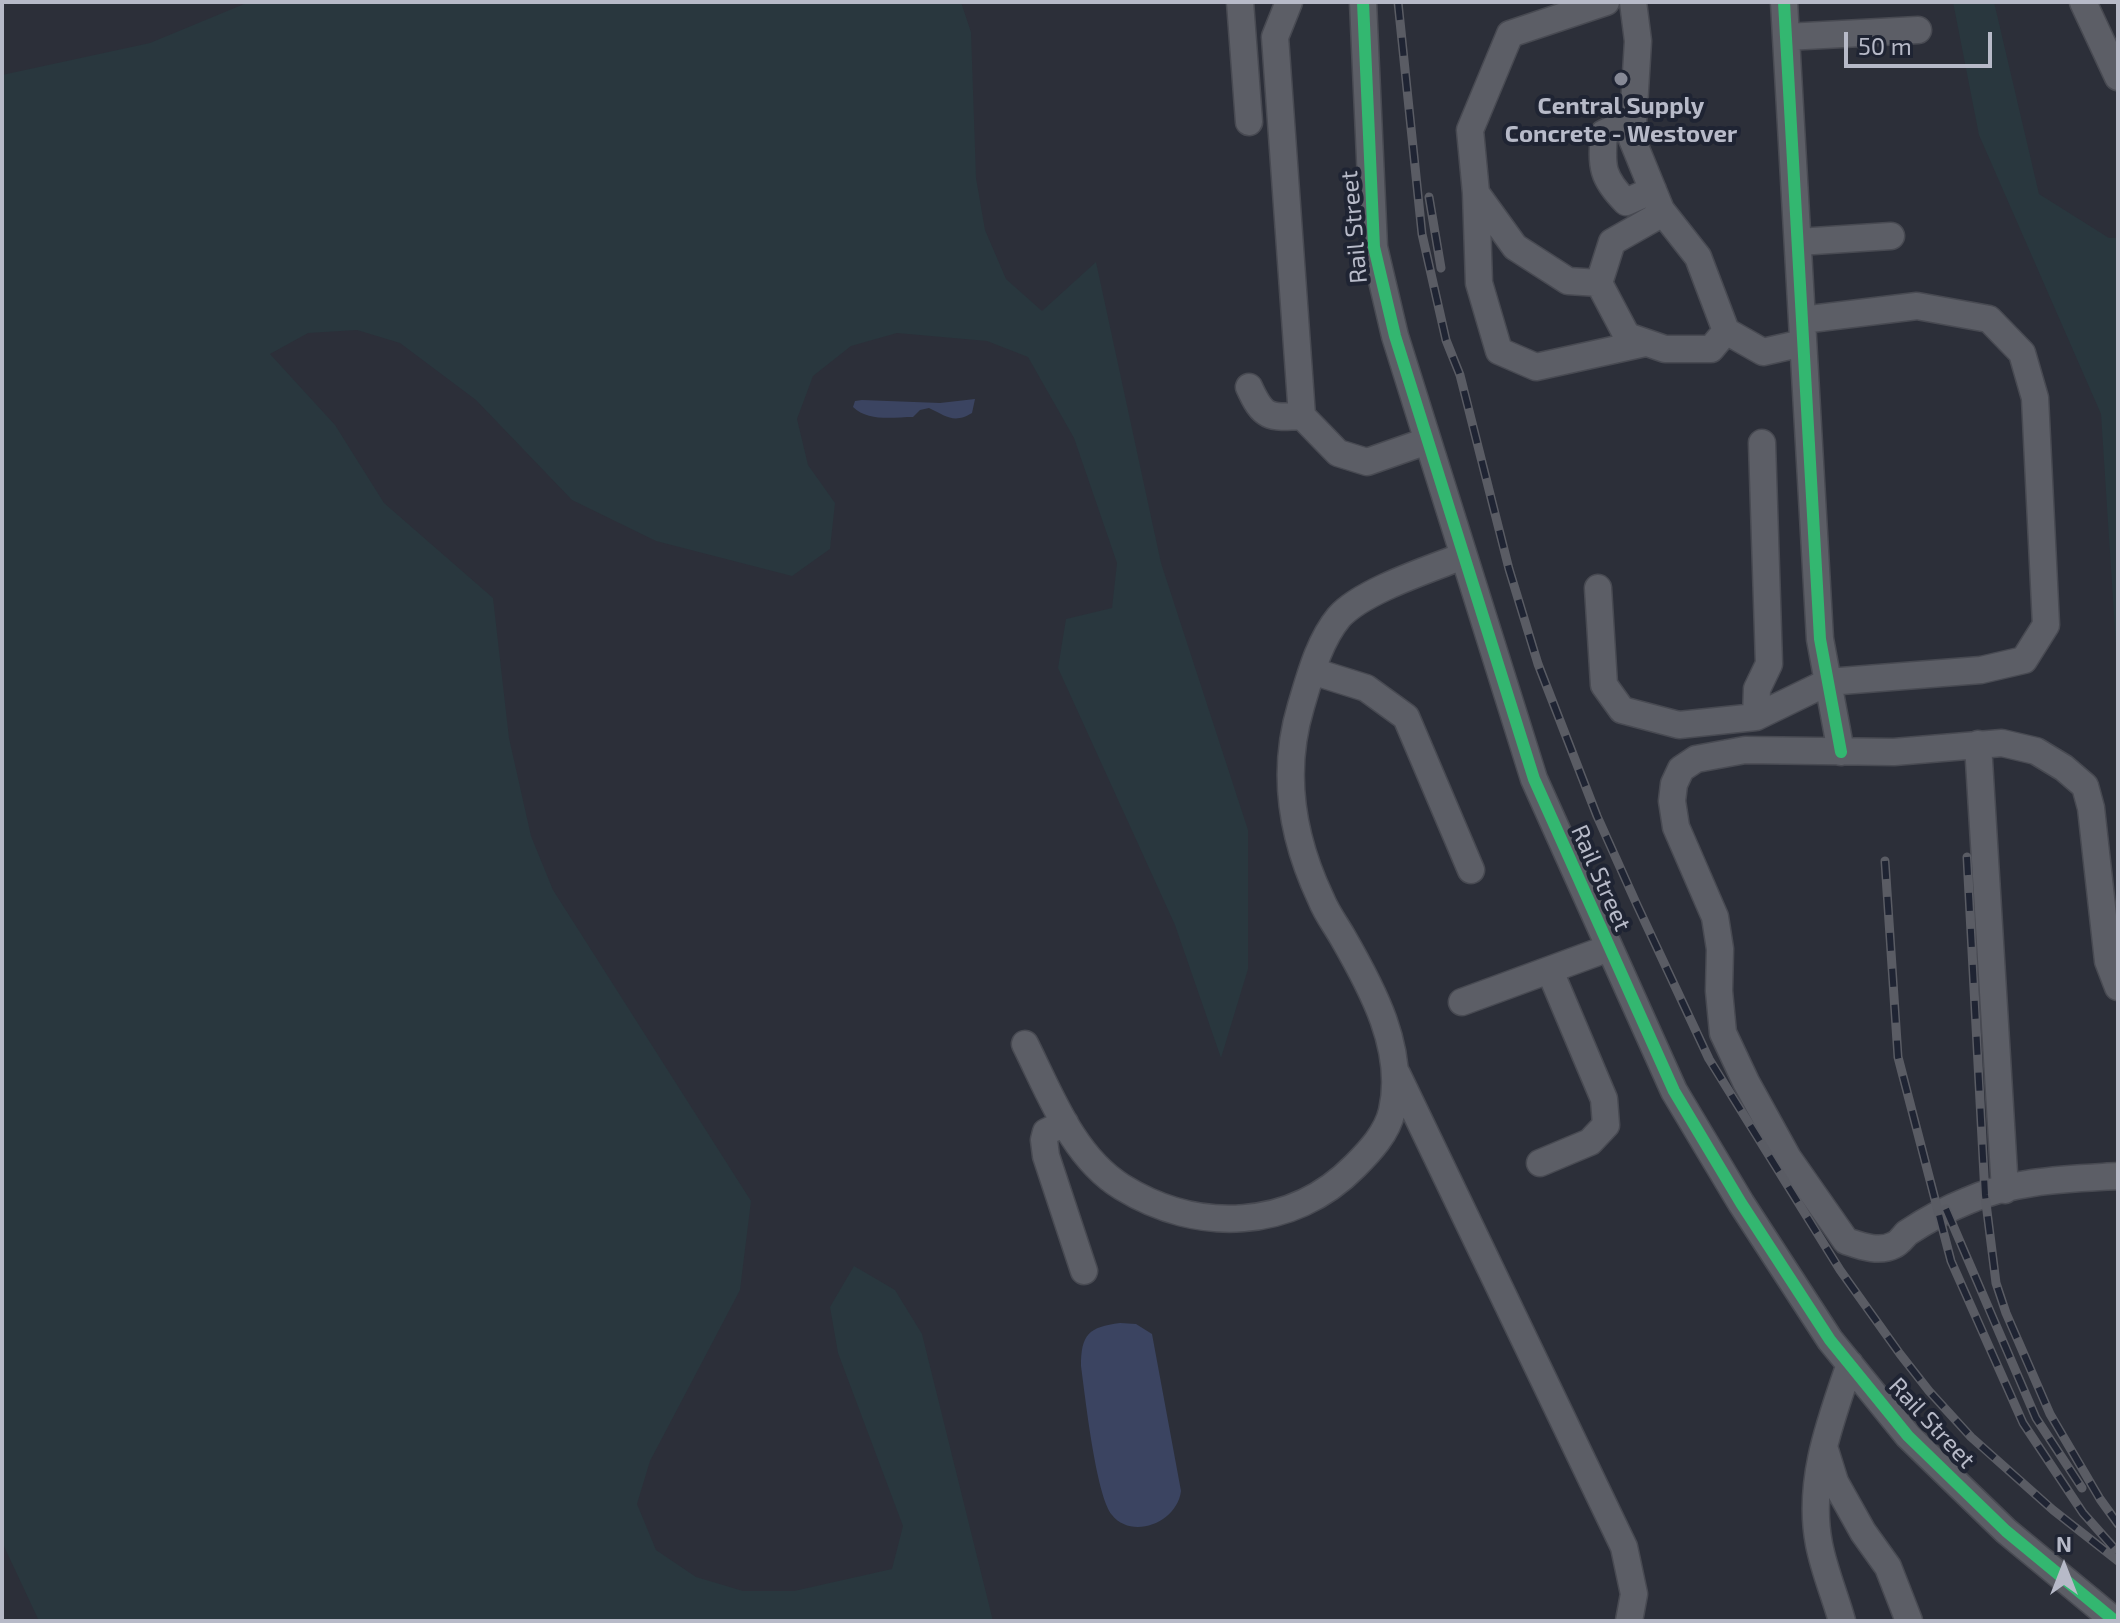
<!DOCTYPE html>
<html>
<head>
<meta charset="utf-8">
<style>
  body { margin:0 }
  #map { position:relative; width:2120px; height:1623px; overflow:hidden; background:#2c2f39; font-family:"Exo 2",sans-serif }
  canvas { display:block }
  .frame { position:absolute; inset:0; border:4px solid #b7bac8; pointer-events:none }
  .north { position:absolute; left:2024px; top:1527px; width:80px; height:80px; -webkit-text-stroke:6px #1f2433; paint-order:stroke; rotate:0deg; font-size:22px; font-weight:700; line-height:32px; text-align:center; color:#b7bac8 }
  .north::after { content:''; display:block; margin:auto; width:28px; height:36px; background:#b7bac8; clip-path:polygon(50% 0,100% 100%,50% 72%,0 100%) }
  .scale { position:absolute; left:1844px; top:32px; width:148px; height:36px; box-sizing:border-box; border:4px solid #b7bac8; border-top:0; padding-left:10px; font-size:24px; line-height:28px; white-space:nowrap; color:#b7bac8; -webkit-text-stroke:6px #1f2433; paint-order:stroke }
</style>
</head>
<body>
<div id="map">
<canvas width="2120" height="1623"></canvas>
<div class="frame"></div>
<div class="north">N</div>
<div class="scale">50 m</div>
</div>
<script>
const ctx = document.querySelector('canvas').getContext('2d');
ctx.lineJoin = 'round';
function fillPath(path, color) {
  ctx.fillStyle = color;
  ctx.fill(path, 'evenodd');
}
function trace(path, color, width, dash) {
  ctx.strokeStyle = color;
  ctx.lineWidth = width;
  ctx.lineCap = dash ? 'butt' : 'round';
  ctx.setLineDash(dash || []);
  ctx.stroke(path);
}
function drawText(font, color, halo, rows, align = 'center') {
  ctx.font = font + ' "Exo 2",sans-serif';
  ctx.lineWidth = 8;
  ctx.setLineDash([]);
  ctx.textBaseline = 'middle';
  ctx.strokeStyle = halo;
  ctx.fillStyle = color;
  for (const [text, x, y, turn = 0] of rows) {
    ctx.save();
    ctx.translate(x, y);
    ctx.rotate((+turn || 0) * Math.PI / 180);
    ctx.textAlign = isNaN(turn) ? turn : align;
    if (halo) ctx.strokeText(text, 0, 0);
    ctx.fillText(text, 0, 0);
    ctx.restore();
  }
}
fillPath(new Path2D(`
  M249 2H961L971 32 976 178 985 230 1006 279 1042 311 1096 262 1161 563 1248 830V969L1221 1058 1175 925 1058 668 1066 619 1112 608 1117 563 1074 438 1028 357 987 341 897 333 851 346 813 376 797 419 808 465 835 503 830 549 792 576 656 541 572 500 476 400 400 343 357 330 308 333 270 354 335 425 384 503 493 598 509 738 531 836 553 890 751 1201 740 1290 650 1461 637 1504 656 1550 696 1577 743 1591H794L892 1569 903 1526 838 1353 830 1307 854 1266 895 1290 922 1334 993 1621H39L2 1542V75L150 43Z
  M1953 2H1994L2039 194 2109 238H2118V677L2101 414 1979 135Z`), '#29373e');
fillPath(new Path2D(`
  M975 399 972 413C954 424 946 416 929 408L920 410 913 417C894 417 868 422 853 407L855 401 862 400 940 403Z
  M1120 1323 1136 1324 1152 1334 1181 1491C1177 1523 1132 1540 1112 1515 1096 1496 1085 1395 1081 1366 1081 1334 1089 1327 1120 1323Z`), '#3b4461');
const minor = new Path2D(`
  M1240 2 1249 122
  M1289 2 1275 37 1302 416 1338 453 1367 462 1427 441
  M1363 2 1374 247 1395 336 1534 779 1674 1091 1741 1203 1830 1340 1908 1436 2006 1531 2115 1621
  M1633 2 1638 41 1632 139 1661 210 1698 257 1726 331 1763 352 1803 343
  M1784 2 1820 639 1841 752
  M2083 2 2118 77
  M1786 37 1918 30
  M1633 120 1604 133C1601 167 1602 178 1626 202L1653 190
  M1476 193 1479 283 1499 351 1536 367 1645 343
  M1663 213 1612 242 1599 283 1627 336 1665 349H1711L1726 331
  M1798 242 1891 236
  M1599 283 1568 281 1515 247 1476 193 1470 130 1510 34 1606 2
  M1249 387C1263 418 1269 418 1302 416
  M1598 588 1604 685 1622 710 1679 725 1756 717 1828 682 1981 670 2024 660 2046 625 2035 398 2022 353 1989 319 1917 306 1802 320
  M1312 671 1366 688 1406 717 1471 870
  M1756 717 1757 689 1769 664 1762 443
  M1978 744 2005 1190
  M2118 987 2108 961 2091 808 2085 786 2064 768 2036 751 2002 743 1894 752 1745 750 1696 759 1681 769 1674 784 1672 801 1676 827 1715 917 1720 949 1719 991 1723 1033 1746 1082 1788 1158 1846 1241C1861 1246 1879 1253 1894 1245 1899 1243 1903 1237 1907 1233 1925 1221 1947 1209 1967 1201 2013 1180 2068 1179 2118 1176
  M1462 1002 1609 948
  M1025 1044C1050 1094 1073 1157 1122 1187 1198 1234 1292 1230 1355 1166 1370 1151 1387 1133 1392 1111 1406 1050 1372 988 1342 936 1335 924 1326 912 1321 899 1292 838 1281 772 1301 706 1310 676 1319 641 1339 617 1362 591 1430 569 1463 556
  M1397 1074 1624 1547 1634 1594 1629 1621
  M1065 1123 1046 1132 1044 1140 1046 1156 1084 1271
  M1540 1163 1590 1142 1606 1125 1604 1099 1550 971
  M1825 1450 1835 1482 1863 1532 1888 1567 1909 1621
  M1842 1621C1835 1596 1824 1570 1819 1544 1807 1482 1830 1422 1850 1364`);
trace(minor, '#484a52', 29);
trace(minor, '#5c5e66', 26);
const rail = new Path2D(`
  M1398 2 1422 234 1446 340 1460 375 1509 569 1538 664 1597 816 1637 905 1709 1059 1840 1270 1900 1354 1929 1391 1971 1437 2053 1510 2118 1561
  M1429 197 1441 268
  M1967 857 1985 1195 1996 1283 2006 1313 2050 1414 2100 1499 2118 1524
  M1885 861 1898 1057 1951 1261 2023 1423 2083 1513 2115 1549
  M1946 1209 2036 1418 2082 1488`);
trace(rail, '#5a5c64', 9);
trace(rail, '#1f2433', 6, [18]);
trace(new Path2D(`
  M1363 2 1374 247 1395 336 1534 779 1674 1091 1741 1203 1830 1340 1908 1436 2006 1531 2115 1621
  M1784 2 1820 639 1841 752`), '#33b770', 12);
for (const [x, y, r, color] of [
  [1621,79,8,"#868996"]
]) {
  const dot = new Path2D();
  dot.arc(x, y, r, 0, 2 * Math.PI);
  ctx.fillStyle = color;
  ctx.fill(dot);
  trace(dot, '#1f2433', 3);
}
drawText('bold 24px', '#b7bac8', '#1f2433', [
  ["Central Supply",1621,106],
  ["Concrete - Westover",1621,134]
]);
drawText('24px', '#b7bac8', '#1f2433', [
  ["Rail Street",1354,227,-95],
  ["Rail Street",1601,878,66],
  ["Rail Street",1932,1423,47]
]);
</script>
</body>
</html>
